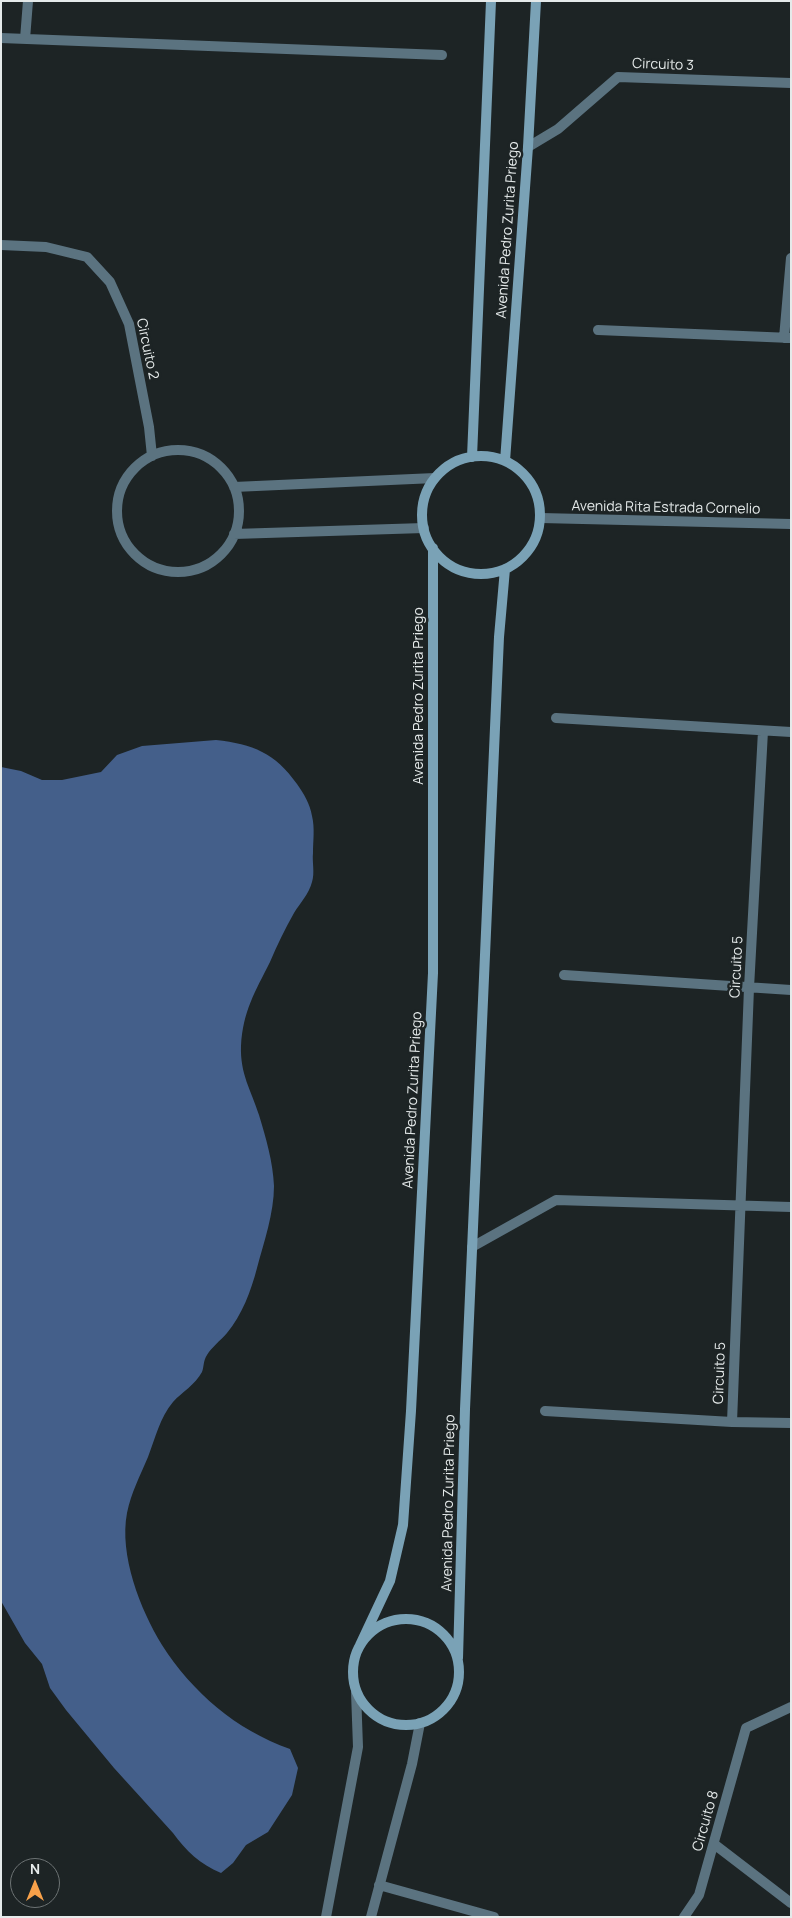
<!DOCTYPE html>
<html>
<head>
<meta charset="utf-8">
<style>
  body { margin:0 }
  #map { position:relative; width:792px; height:1918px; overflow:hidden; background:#1d2425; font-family:Manrope,sans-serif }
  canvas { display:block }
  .frame { position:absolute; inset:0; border:2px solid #e5eaea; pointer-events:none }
  .north { position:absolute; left:10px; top:1858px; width:50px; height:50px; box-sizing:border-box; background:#1d2425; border:1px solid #6d7374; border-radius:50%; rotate:0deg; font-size:14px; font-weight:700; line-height:20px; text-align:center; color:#e5eaea }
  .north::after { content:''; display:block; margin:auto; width:18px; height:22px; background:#f8a14a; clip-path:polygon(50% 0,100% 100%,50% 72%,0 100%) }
</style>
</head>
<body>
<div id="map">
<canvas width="792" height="1918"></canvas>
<div class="frame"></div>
<div class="north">N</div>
</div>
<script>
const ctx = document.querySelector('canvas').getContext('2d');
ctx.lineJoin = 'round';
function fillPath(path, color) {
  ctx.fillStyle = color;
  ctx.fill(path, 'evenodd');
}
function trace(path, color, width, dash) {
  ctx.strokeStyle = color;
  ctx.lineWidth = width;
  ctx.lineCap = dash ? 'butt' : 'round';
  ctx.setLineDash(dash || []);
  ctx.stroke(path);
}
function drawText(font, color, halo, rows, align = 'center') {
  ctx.font = font + ' Manrope,sans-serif';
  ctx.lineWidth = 5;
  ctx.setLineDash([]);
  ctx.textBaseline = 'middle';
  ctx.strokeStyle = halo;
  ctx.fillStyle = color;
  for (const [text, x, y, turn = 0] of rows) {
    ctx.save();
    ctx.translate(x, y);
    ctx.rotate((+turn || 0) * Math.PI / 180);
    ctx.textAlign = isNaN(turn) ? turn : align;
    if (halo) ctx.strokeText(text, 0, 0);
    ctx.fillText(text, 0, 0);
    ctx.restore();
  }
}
fillPath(new Path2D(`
  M216 740C253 744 275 753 297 784 304 794 310 804 312 816 315 828 313 841 313 853 312 862 315 873 312 882 309 894 300 903 294 913 285 929 277 945 270 962 255 992 243 1011 241 1046 240 1074 251 1090 259 1115 266 1138 273 1162 274 1186 274 1213 264 1242 257 1268 251 1291 242 1315 227 1333 220 1341 212 1347 207 1355 203 1361 204 1367 202 1372 195 1385 182 1392 173 1402 160 1417 155 1439 148 1457 140 1476 131 1493 127 1513 119 1555 140 1609 162 1645 192 1692 236 1730 290 1749L298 1768 292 1795 268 1832 246 1845 233 1863 221 1873C200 1864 186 1851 173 1833L114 1768 66 1710 50 1688 42 1664 25 1643 1 1601V767L21 771 42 780H62L101 772 117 755 142 746Z`), '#445f8a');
trace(new Path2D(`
  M1 38 442 55
  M25 39 28 1
  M528 147 558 129 618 77 791 83
  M1 245 46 247 87 257 110 282 129 324 149 427 152 456
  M598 330 791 338
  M784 338 791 258
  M117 511a61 61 0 1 1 122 0a61 61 0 1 1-122 0Z
  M234 487 435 478
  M541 518 791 524
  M234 534 424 528
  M556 718 791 732
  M564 975 791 990
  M472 1247 556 1200 791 1207
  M545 1411 732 1422 791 1423
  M732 1422 749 988 763 731
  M714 1844 791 1903
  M379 1885 494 1917
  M326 1917 358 1747 356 1692
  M371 1917 412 1764 420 1723
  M684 1917 699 1895 746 1728 791 1707`), '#5b7380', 10);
trace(new Path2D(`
  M422 515a59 59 0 1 1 118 0a59 59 0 1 1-118 0Z
  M472 457 491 1
  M505 461 528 147 536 1
  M353 1672a53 53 0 1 1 106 0a53 53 0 1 1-106 0Z
  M360 1645 390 1581 403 1525 411 1411 433 973V548
  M458 1658 465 1409 499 637 505 569`), '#7aa2b6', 10);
drawText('14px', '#e5eaea', '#1d2425', [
  ["Circuito 3",663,65,2],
  ["Avenida Pedro Zurita Priego",508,230,-86],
  ["Circuito 2",147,349,78],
  ["Avenida Rita Estrada Cornelio",666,508,1],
  ["Avenida Pedro Zurita Priego",419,696,-90],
  ["Circuito 5",737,967,-87],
  ["Avenida Pedro Zurita Priego",413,1100,-87],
  ["Circuito 5",720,1373,-88],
  ["Avenida Pedro Zurita Priego",449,1503,-89],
  ["Circuito 8",706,1821,-74]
]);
</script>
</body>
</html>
